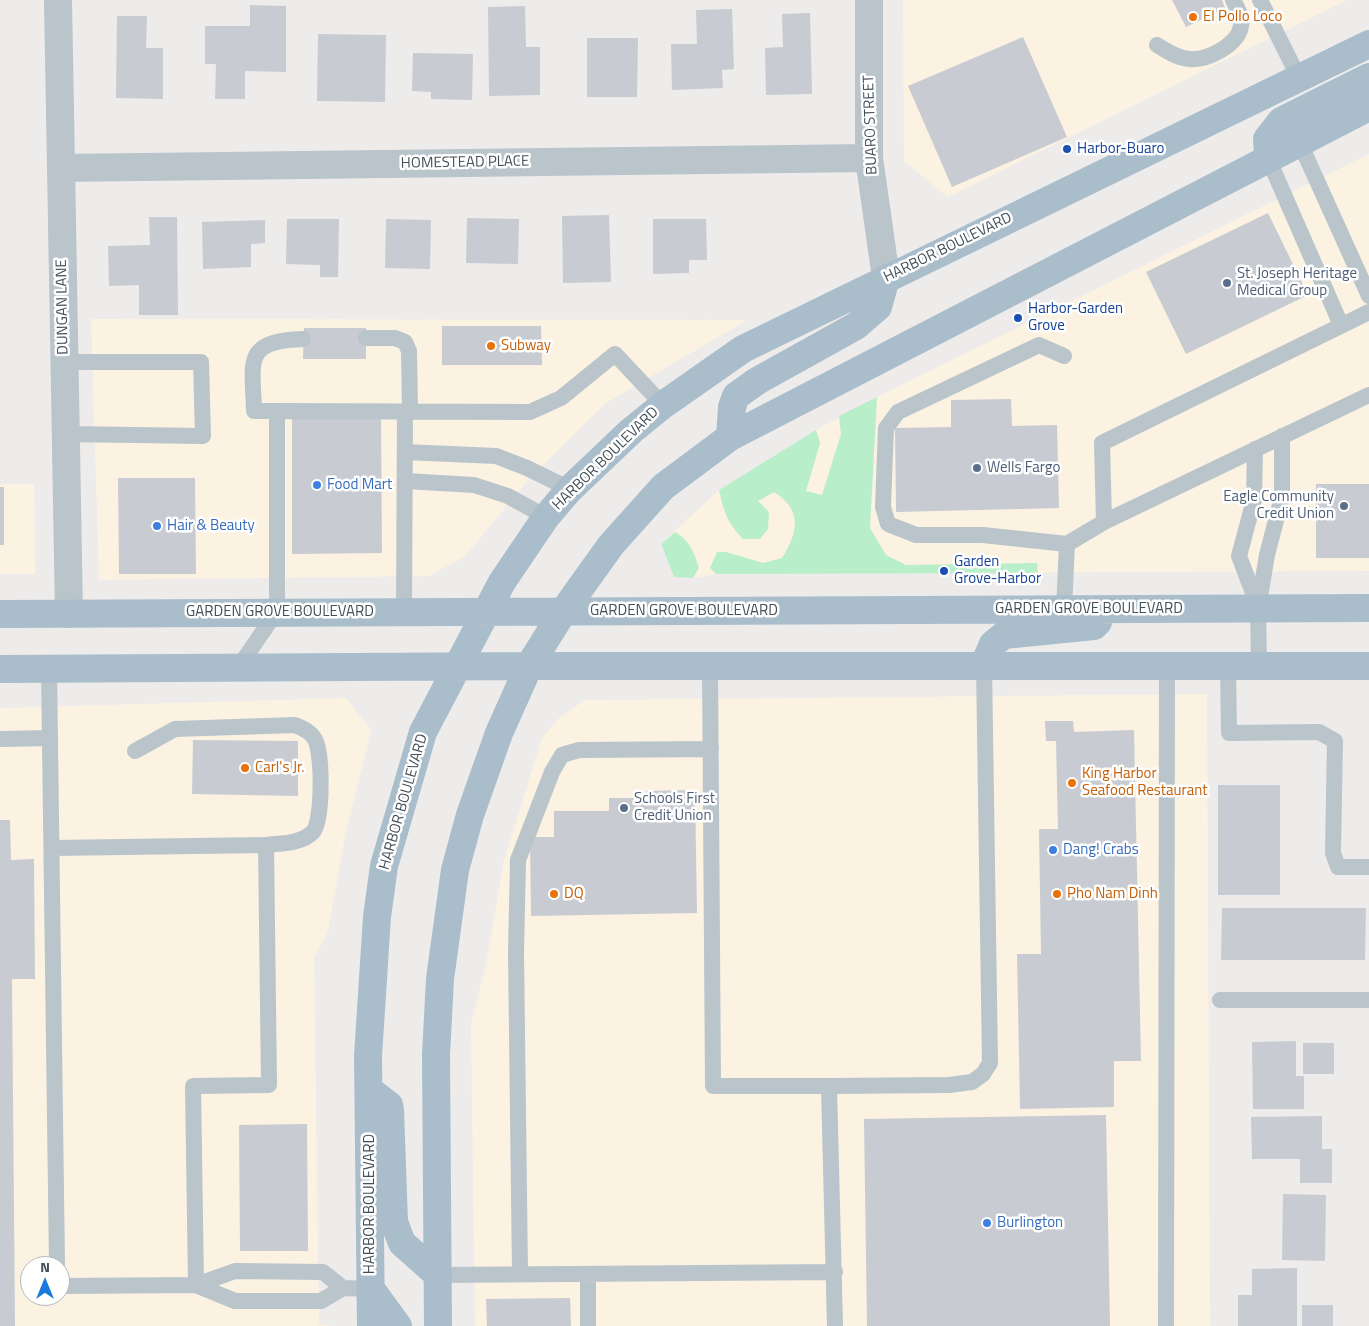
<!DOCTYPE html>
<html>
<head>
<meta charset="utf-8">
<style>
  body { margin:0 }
  #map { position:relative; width:1369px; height:1326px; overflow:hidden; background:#eeebeb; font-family:"Titillium Web",sans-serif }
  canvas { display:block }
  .north { position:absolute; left:20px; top:1256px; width:50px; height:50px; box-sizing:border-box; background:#fff; border:1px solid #b4b9bc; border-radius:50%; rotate:0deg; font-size:14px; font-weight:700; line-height:20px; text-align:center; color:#445058 }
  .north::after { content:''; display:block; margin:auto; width:18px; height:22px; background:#187bdb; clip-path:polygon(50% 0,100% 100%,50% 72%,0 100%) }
</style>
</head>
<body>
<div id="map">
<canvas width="1369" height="1326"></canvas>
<div class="north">N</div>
</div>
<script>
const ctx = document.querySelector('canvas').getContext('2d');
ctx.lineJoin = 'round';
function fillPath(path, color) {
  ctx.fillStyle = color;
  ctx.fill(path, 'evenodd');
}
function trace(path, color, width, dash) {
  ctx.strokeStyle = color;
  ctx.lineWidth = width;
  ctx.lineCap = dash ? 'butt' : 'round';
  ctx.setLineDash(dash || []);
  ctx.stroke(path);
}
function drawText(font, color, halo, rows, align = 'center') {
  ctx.font = font + ' "Titillium Web",sans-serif';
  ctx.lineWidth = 5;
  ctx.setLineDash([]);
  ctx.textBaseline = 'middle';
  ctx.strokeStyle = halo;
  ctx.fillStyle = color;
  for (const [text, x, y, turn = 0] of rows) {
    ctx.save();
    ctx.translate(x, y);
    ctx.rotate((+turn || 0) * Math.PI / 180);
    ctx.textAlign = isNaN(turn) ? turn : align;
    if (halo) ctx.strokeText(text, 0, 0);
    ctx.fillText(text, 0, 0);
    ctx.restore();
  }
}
fillPath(new Path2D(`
  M903 0H1347L948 197 904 161Z
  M1369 154V571L716 574 693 578 674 577 661 544 719 490 816 430 877 397Z
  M91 319 747 320 606 403 530 478 465 556 429 576 99 580Z
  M0 484H34L35 574H0Z
  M1207 694 1210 1326H475L471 1025 486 965 503 864 542 738 559 718 585 700Z
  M346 698 371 730 345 836 328 932 314 958 319 1324 332 1326H0V708ZM30 1266H60V1296H30Z`), '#fbf2e2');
fillPath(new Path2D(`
  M877 397 870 528 886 555 906 565 1037 563 1038 573 716 574 710 568 717 552H726L763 563 782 558C798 533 803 510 774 492L758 501 769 512 768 529 760 539H743C728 524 723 510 719 490L816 430 820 443 806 491 822 495 841 434 839 416Z
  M675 532C690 541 694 552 699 568L693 578 674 577 661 544Z`), '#b8eec9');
fillPath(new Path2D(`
  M1172 0H1222L1225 8 1186 27Z
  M250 5 286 6V72L245 71V99H215L216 64H205V26H250Z
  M525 6 526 47H540V95L489 96 488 7Z
  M732 9 734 69 722 70 723 88 672 90 671 44H697L696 10Z
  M810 13 812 94 766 95 765 48 783 47 782 14Z
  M117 16H147L146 48H163V99L116 98Z
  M318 34 386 35 385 102 317 101Z
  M1023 37 1067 137 952 187 908 86Z
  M587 38H638L637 97H587Z
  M413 53 473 54 472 100 431 99V92L412 91Z
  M1268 213 1308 295 1186 354 1146 272Z
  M609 215 611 282 563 283 562 216Z
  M149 217H177L178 315H139V285L109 286 108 246 150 245Z
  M467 218 519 219 518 264 466 263Z
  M287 219H339L338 277H320V265L286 264Z
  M386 219 431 220 430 269 385 268Z
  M653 219H706L707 260H689V273L653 274Z
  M265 220V243L251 244V267L203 269 202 222Z
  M442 326H541L542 365H442Z
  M304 328H366V359H303Z
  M1011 399 1012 426 1057 425 1059 508 896 512 895 428 951 427V400Z
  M381 417 382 553 292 554V418Z
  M118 478H195L196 574H119Z
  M1316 484H1369V558H1316Z
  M0 487H4V545H0Z
  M1045 721H1073L1074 732 1134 730 1141 1061H1114V1107L1020 1109 1017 954H1041L1039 829H1058L1056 741H1046Z
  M193 740 298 741V796L192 794Z
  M1218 785H1280V895H1218Z
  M695 790 697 913 531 916 530 837H554V811H609V798H646V791Z
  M0 820H10L11 860 34 859 35 979H12L15 1326H0Z
  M1222 908H1366L1365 960H1221Z
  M1296 1041V1076H1304V1109H1253L1252 1042Z
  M1303 1043H1334V1074H1303Z
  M1106 1115 1110 1326H867L864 1119Z
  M1322 1116V1149H1332V1183H1300V1159H1252L1251 1117Z
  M307 1124 308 1251H240L239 1125Z
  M1283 1194 1326 1195 1325 1261 1282 1260Z
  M1297 1268V1326H1238V1295H1252V1269Z
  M570 1298 571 1326H487L486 1299Z
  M1302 1305H1333V1326H1302Z`), '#c8cbd1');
trace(new Path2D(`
  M1260 0 1299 78
  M1157 45C1167 51 1177 58 1189 59 1207 61 1238 45 1241 26 1243 16 1237 8 1233 0
  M1299 141 1369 296
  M1268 158 1341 325
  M1369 312 1102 443 1104 522 1369 395
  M366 338H395L405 342 409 351 410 411
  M1064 356 1039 345 898 412 886 428 883 507 888 524 916 535H983L1067 544
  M64 362H201L203 436 66 434
  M277 411H254C253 362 242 341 303 339
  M1255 449 1254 500 1239 556 1258 606
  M405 452 496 456 527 468 570 489
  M406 481 474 485 508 496 546 517
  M1064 609 1067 544 1104 522
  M404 612 405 411
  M710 666 713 1086H829
  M1228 666 1229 733 1319 732 1335 741 1333 853 1338 867H1369
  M1259 666 1258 609 1267 555 1282 497V436
  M238 668 277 611V411L530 412 561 398 615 354 663 405
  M49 669 57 1266
  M0 739 50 738
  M135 751 175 729 295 725C302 728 310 731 314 738 323 749 323 821 313 832 301 844 281 843 266 845
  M52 848 266 845 269 1085 193 1086 196 1285
  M1220 1000H1369
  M520 1274 516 952 518 860 552 772 562 755 579 750 711 749
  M588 1274V1326
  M438 1275 835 1272
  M196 1285 235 1301H321L343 1288 371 1289
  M60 1286 196 1285 235 1271 323 1272 343 1288
  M835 1326 829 1086 949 1085 972 1082 983 1074 990 1063 984 665
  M1166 1326 1167 667`), '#b9c4cb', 16);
trace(new Path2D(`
  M58 0 69 614
  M869 0V158L886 278
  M61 168 869 158`), '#b9c4cb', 28);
trace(new Path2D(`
  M1268 158 1267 139 1281 121 1369 77
  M730 437 732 407 736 396 757 381 856 326 878 307 886 278
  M0 614C456 611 913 611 1369 608
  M984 665 993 644 1004 635 1094 626 1098 622
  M0 669 529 666H1369
  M369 1090 389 1105 390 1110 394 1222 402 1243 438 1275
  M371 1289 398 1326
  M371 1326 368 1056 377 917 384 866 423 732 502 582 546 517 570 489 631 431 663 405 743 349 1369 44
  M438 1326 436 1055 440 979 455 870 470 815 499 733 529 666 563 612 611 545 663 487 730 437 1369 107`), '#aabdcb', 28);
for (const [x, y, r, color] of [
  [1193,17,5,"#e8710a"],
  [1067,149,5,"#1a4fb4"],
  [1227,283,5,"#5c6f8a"],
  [1018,318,5,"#1a4fb4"],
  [491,346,5,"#e8710a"],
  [977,468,5,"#5c6f8a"],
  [317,485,5,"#3f7fe0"],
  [1344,506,5,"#5c6f8a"],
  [157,526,5,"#3f7fe0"],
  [944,571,5,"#1a4fb4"],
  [245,768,5,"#e8710a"],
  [1072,783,5,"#e8710a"],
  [624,808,5,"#5c6f8a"],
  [1053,850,5,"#3f7fe0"],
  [554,894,5,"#e8710a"],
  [1057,894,5,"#e8710a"],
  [987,1223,5,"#3f7fe0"]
]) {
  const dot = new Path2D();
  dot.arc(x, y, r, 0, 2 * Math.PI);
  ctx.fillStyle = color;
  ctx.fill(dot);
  trace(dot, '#fff', 2);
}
drawText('15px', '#c56008', '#fff', [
  ["El Pollo Loco",1203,17],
  ["Subway",501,346],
  ["Carl's Jr.",255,768],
  ["King Harbor",1082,774],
  ["Seafood Restaurant",1082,791],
  ["DQ",564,894],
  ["Pho Nam Dinh",1067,894]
], 'left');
drawText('15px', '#445058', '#fff', [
  ["BUARO STREET",871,125,-92],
  ["HOMESTEAD PLACE",465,163,-1],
  ["HARBOR BOULEVARD",948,248,-26],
  ["DUNGAN LANE",63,307,-91],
  ["HARBOR BOULEVARD",606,459,-44],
  ["GARDEN GROVE BOULEVARD",1089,609],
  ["GARDEN GROVE BOULEVARD",684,611],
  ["GARDEN GROVE BOULEVARD",280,612],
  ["HARBOR BOULEVARD",404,802,-74],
  ["HARBOR BOULEVARD",370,1204,-90]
]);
drawText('15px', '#164399', '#fff', [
  ["Harbor-Buaro",1077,149],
  ["Harbor-Garden",1028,309],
  ["Grove",1028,326],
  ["Garden",954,562],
  ["Grove-Harbor",954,579]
], 'left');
drawText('15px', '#4e5e75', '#fff', [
  ["St. Joseph Heritage",1237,274],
  ["Medical Group",1237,291],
  ["Wells Fargo",987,468],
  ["Eagle Community",1334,497,"right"],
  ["Credit Union",1334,514,"right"],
  ["Schools First",634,799],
  ["Credit Union",634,816]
], 'left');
drawText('15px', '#366cbe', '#fff', [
  ["Food Mart",327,485],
  ["Hair & Beauty",167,526],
  ["Dang! Crabs",1063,850],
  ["Burlington",997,1223]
], 'left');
</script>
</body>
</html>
